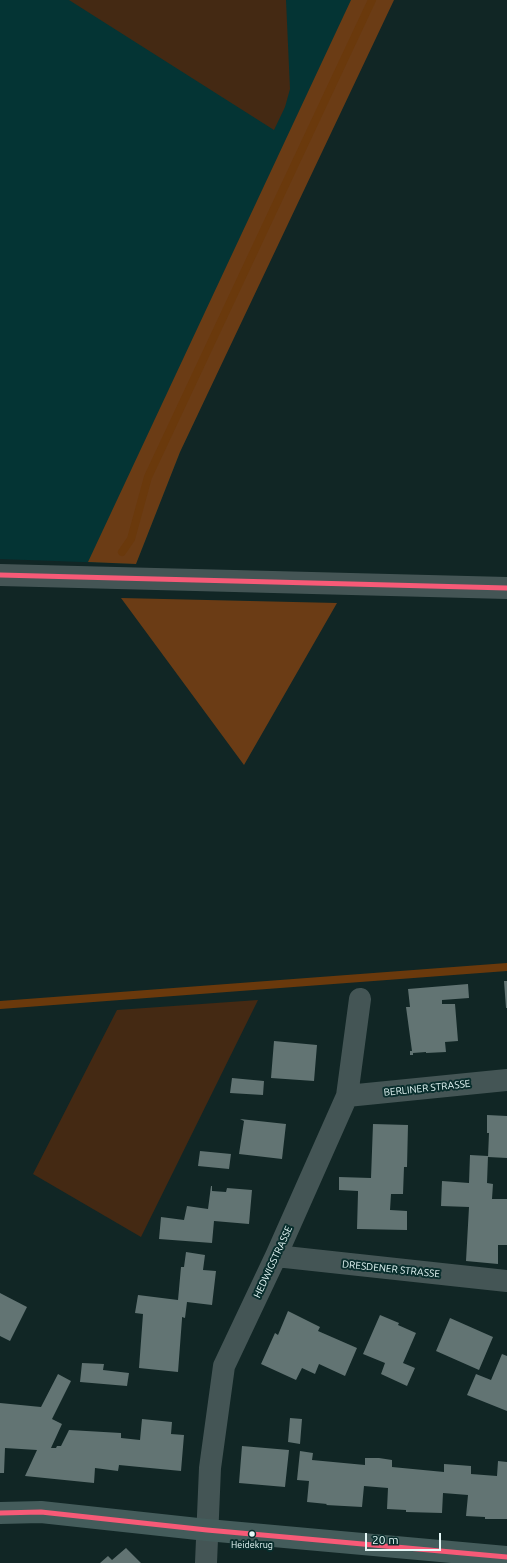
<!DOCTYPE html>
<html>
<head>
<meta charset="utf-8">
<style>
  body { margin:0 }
  #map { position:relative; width:507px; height:1563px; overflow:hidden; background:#112625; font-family:Ubuntu,sans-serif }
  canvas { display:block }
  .scale { position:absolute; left:365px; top:1533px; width:76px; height:18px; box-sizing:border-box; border:2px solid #e5f8f7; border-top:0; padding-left:5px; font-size:12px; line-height:14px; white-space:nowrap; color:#e5f8f7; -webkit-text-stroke:3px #092e2d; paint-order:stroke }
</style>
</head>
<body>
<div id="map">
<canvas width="507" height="1563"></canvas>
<div class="scale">20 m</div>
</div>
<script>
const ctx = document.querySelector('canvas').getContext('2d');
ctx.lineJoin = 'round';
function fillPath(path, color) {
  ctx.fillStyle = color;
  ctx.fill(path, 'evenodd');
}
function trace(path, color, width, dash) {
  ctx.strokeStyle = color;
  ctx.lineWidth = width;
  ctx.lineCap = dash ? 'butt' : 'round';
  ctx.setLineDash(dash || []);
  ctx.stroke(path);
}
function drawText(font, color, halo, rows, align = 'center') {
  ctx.font = font + ' Ubuntu,sans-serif';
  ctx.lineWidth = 4;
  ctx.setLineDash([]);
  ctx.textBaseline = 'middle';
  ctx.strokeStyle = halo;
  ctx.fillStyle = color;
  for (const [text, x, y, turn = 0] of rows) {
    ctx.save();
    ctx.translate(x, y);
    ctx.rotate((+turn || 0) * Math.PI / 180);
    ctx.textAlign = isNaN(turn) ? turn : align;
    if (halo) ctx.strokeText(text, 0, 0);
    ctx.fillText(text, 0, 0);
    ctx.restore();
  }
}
fillPath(new Path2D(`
  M0 0H391L180 452 136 564 0 559Z`), '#043434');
fillPath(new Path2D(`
  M69 0H286L290 89 285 107 274 130Z
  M258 1000 141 1237 33 1174 117 1010Z`), '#442913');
fillPath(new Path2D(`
  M351 0H394L180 452 136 564 88 562Z
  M121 598 337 603 244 765Z`), '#6b3c15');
trace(new Path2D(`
  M122 552 131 539 148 477 372 0
  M0 1005 507 967`), '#6a390c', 8);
fillPath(new Path2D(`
  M504 981H507V1008H506Z
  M468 984 469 998 442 1000V1004H455L458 1041 445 1042 446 1052 426 1053V1052L413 1053V1055H410V1051H412L406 1007H410L408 989Z
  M274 1041 317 1045 314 1081 271 1078Z
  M232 1078 264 1081 263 1095 230 1093Z
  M487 1115 507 1116V1158L488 1157 489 1133H487Z
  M240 1119 286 1124 282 1159 239 1154 244 1121Z
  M373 1124 408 1125 407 1167H404L403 1194H391L390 1210 407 1211V1230L357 1229 358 1193V1191L339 1190V1177L371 1178Z
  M200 1151 231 1154 229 1169 198 1166Z
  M470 1155 488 1156 487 1183 493 1184 492 1199H507V1245H498V1264L466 1261 469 1207 441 1206 442 1181 469 1183Z
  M211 1186H212V1191L226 1192 227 1188 252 1190 249 1224 214 1221 212 1243 159 1239 161 1217 184 1220 187 1206 208 1209Z
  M186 1252 205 1255 203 1270 216 1271 212 1305 187 1302 185 1318 182 1317V1319L178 1372 139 1368 143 1314 135 1313 138 1295 178 1300 181 1267H184Z
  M0 1293 27 1307 10 1341 0 1336Z
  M288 1311 320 1327 318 1331 357 1348 345 1376 319 1364 315 1374 302 1368 296 1380 261 1364 275 1333 278 1335Z
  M380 1315 399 1323 398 1325 416 1333 403 1363 415 1368 407 1386 381 1374 385 1363 363 1354Z
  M450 1318 493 1337 479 1370 436 1351Z
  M502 1354 507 1356V1411L467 1395 476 1374 491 1380Z
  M82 1363 104 1364 103 1370 129 1373 127 1386 80 1382Z
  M58 1374 71 1381 52 1419 62 1424 51 1448H56L57 1446H61L69 1430 121 1433V1438L140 1440 142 1419 172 1422 171 1434 184 1435 181 1471 119 1465 118 1471 95 1468 94 1483 25 1476 37 1450 5 1448 4 1473H0V1403L41 1407Z
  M290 1418 302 1419 300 1444 288 1442Z
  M242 1446 289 1450 285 1487 239 1483Z
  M300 1451 313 1453 312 1460 365 1465V1458H379L392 1460V1467L444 1472V1464L458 1465 471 1466V1474L497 1476 498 1461 507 1462V1519H485V1517L466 1516 468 1495 443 1493 442 1513 406 1512V1510L387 1509 388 1488 364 1486 362 1507 326 1505 327 1504 307 1502 309 1481 297 1480Z
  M126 1548 141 1563H100L108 1556 112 1560Z`), '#627473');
trace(new Path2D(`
  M0 575 507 588
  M347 1096 507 1080
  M276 1256 507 1281
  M206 1563 210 1468 224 1366 276 1256 347 1096 360 999`), '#455', 22);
trace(new Path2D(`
  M0 1513 41 1512 207 1530 507 1557`), '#445c5b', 22);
trace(new Path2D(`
  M0 575 507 588
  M0 1513 41 1512 207 1530 507 1557`), '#f75a77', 5);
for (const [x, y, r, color] of [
  [252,1534,3.5,"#e5f8f7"]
]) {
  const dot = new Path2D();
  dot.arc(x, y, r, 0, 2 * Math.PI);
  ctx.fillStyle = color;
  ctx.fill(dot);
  trace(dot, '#092e2d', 1.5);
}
drawText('9px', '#e5f8f7', '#092e2d', [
  ["Heidekrug",252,1545]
]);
drawText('10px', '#e5f8f7', '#092e2d', [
  ["BERLINER STRASSE",427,1088,-6],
  ["HEDWIGSTRASSE",273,1262,-65],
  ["DRESDENER STRASSE",391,1269,6]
]);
</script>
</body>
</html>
